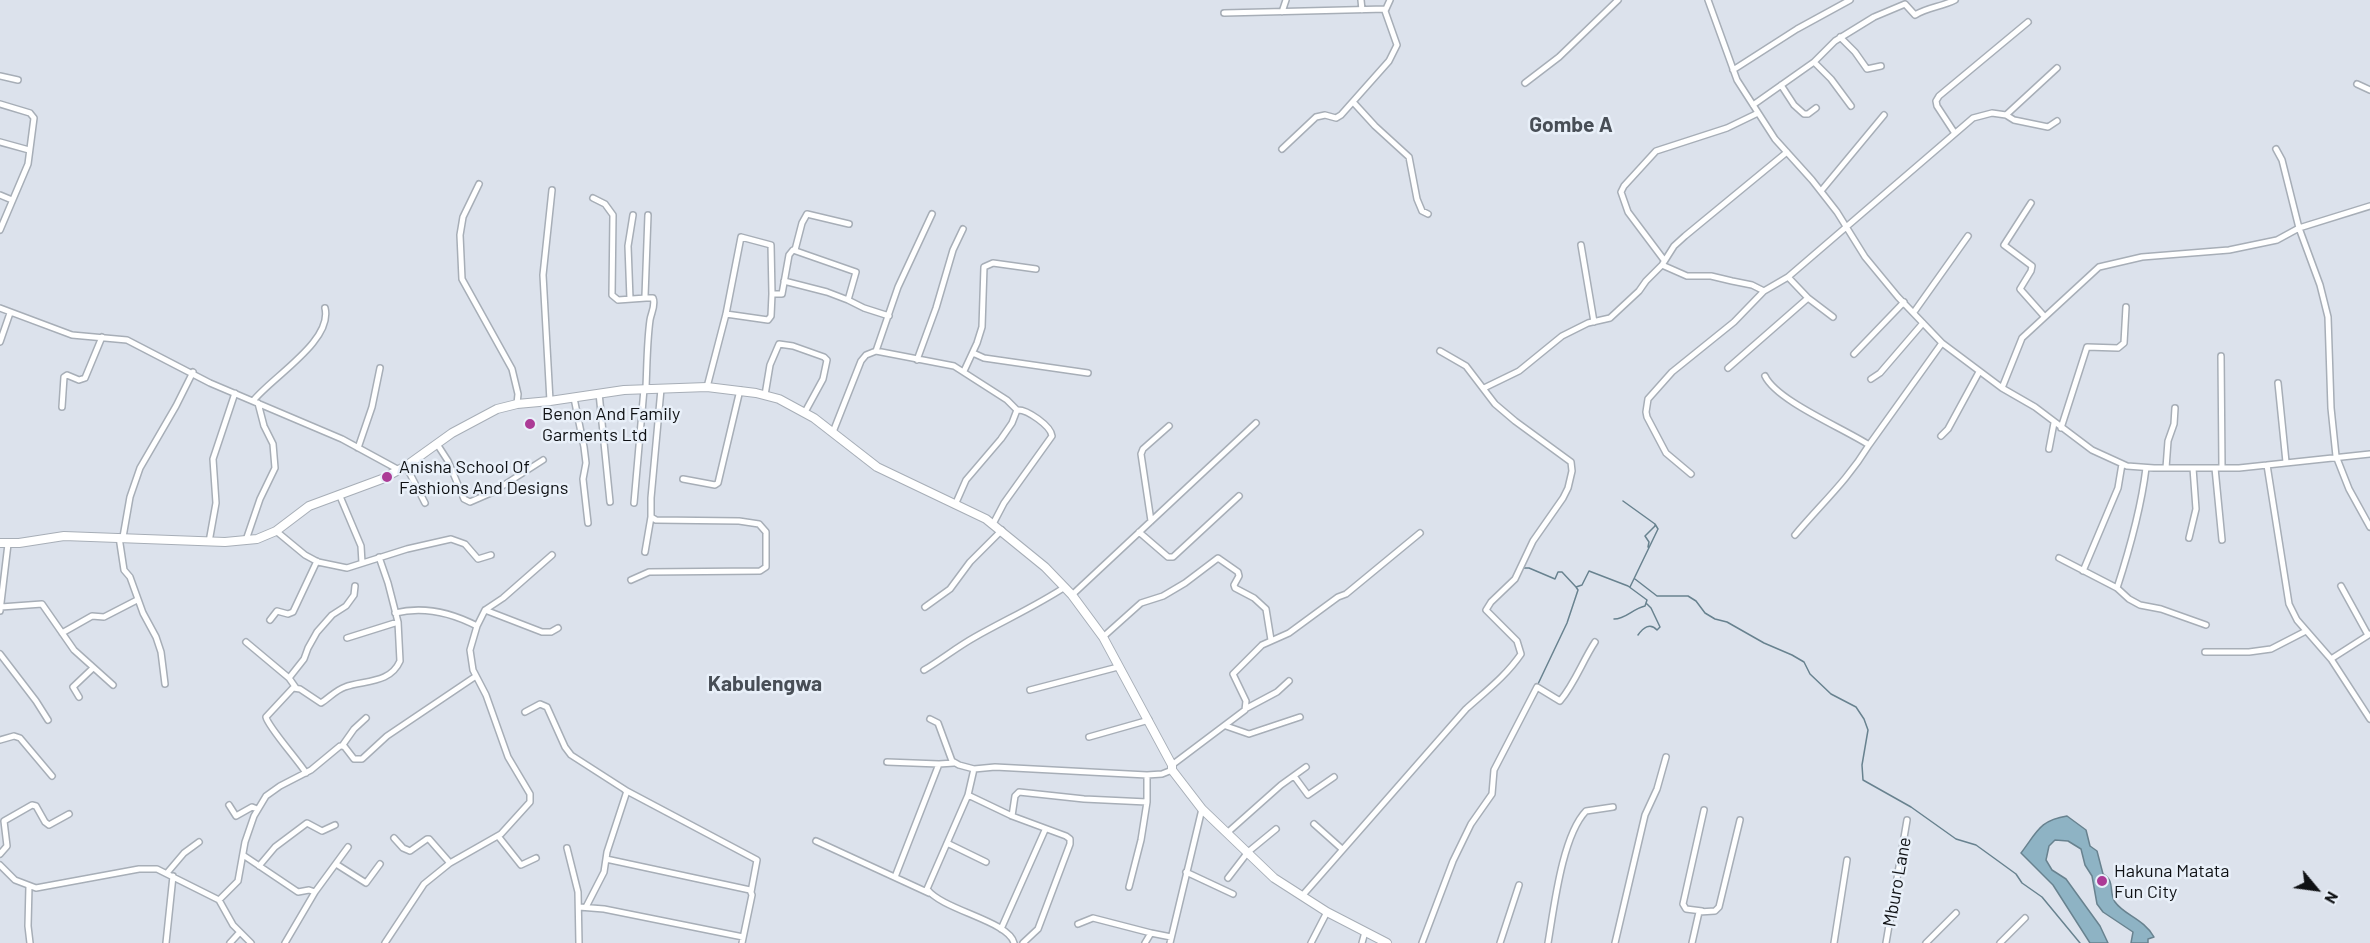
<!DOCTYPE html>
<html>
<head>
<meta charset="utf-8">
<style>
  body { margin:0 }
  #map { position:relative; width:2370px; height:943px; overflow:hidden; background:#dce2ec; font-family:Barlow,sans-serif }
  canvas { display:block }
  .north { position:absolute; left:2286px; top:859px; width:60px; height:60px; -webkit-text-stroke:4px #e9f0f9; paint-order:stroke; rotate:119deg; font-size:16px; font-weight:700; line-height:24px; text-align:center; color:#0f1114 }
  .north::after { content:''; display:block; margin:auto; width:21px; height:27px; background:#0f1114; clip-path:polygon(50% 0,100% 100%,50% 72%,0 100%) }
</style>
</head>
<body>
<div id="map">
<canvas width="2370" height="943"></canvas>
<div class="north">N</div>
</div>
<script>
const ctx = document.querySelector('canvas').getContext('2d');
ctx.lineJoin = 'round';
function fillPath(path, color) {
  ctx.fillStyle = color;
  ctx.fill(path, 'evenodd');
}
function trace(path, color, width, dash) {
  ctx.strokeStyle = color;
  ctx.lineWidth = width;
  ctx.lineCap = dash ? 'butt' : 'round';
  ctx.setLineDash(dash || []);
  ctx.stroke(path);
}
function drawText(font, color, halo, rows, align = 'center') {
  ctx.font = font + ' Barlow,sans-serif';
  ctx.lineWidth = 5;
  ctx.setLineDash([]);
  ctx.textBaseline = 'middle';
  ctx.strokeStyle = halo;
  ctx.fillStyle = color;
  for (const [text, x, y, turn = 0] of rows) {
    ctx.save();
    ctx.translate(x, y);
    ctx.rotate((+turn || 0) * Math.PI / 180);
    ctx.textAlign = isNaN(turn) ? turn : align;
    if (halo) ctx.strokeText(text, 0, 0);
    ctx.fillText(text, 0, 0);
    ctx.restore();
  }
}
const water = new Path2D(`
  M2067 816 2086 830 2090 846 2097 851 2103 874C2116 882 2108 891 2115 902 2124 915 2144 919 2154 937L2148 939V943H2131L2133 932 2103 912 2097 904 2092 876 2085 865 2081 849 2068 841 2055 840 2049 846 2046 860 2052 870 2066 879 2100 926 2108 943H2090L2053 885 2021 853C2037 832 2040 820 2067 816Z`);
fillPath(water, '#8eb3c4');
trace(water, '#68828f', 1.5);
trace(new Path2D(`
  M1623 501 1655 524V526L1645 536 1649 542 1648 547
  M1523 568H1529L1555 579 1558 572H1562L1576 587
  M1635 579 1657 596H1688L1696 601 1705 613 1715 619 1727 622 1764 643 1792 655 1804 662 1810 674 1831 694 1856 707 1864 719 1868 730 1862 765 1863 780 1911 807 1956 839 1976 845 1994 858 2016 874 2022 883 2042 897 2080 943
  M1630 587 1658 529 1655 524
  M1638 635C1643 628 1650 622 1657 630L1660 627 1651 608 1647 604
  M1538 684 1567 623 1578 590 1576 587 1582 585 1589 571 1628 586 1647 600 1645 606C1632 609 1626 619 1614 619`), '#68828f', 1.5);
const street = new Path2D(`
  M1361 0 1362 10
  M1708 0 1737 80 1775 139 1812 180 1837 212 1865 257 1898 297 1942 343 2002 388 2035 407 2092 450 2127 466 2154 468H2239L2370 454
  M1282 12 1286 0
  M1224 13 1386 9
  M1840 37 1855 52 1867 69 1881 66
  M1814 62 1831 79 1851 106
  M1733 70 1797 29 1850 0
  M0 76 18 80
  M1525 83 1559 57 1618 0
  M2357 84 2370 90
  M1781 85 1794 105 1804 114H1808L1816 108
  M1354 103 1375 126 1409 157 1417 199 1422 211 1428 214
  M0 104 30 113 34 118 28 164 0 230
  M1753 105 1814 62 1835 41 1874 17 1905 4 1915 15C1928 7 1941 7 1955 0
  M2006 115 2057 68
  M1954 132 1937 106 1936 101 1939 96 2028 22
  M0 142 29 150
  M1282 149 1316 117 1325 115 1336 118 1341 115 1389 61 1397 45 1385 11 1390 0
  M2276 149 2282 160 2299 228 2320 285 2328 317 2331 408 2336 456 2349 489 2370 527
  M479 184 463 217 460 235 462 279 512 369 518 394 517 404
  M1821 191 1884 115
  M0 195 12 200
  M593 198 605 204 613 215 612 295 618 300 646 298
  M2031 203 2004 245 2032 266 2031 271 2020 289 2044 316
  M648 215 645 296 646 298H653C656 305 651 313 650 320 647 342 647 365 646 387L650 388
  M1581 245 1594 322
  M795 250 802 223 807 214 849 224
  M1664 260 1628 212 1621 192 1624 186 1656 151 1727 128 1758 113
  M1662 265 1687 276H1711L1732 281 1752 285 1764 291
  M784 281 827 292 848 300
  M1808 298 1833 317
  M630 299 628 246 633 215
  M0 308 72 335 127 340 210 383 342 439 399 470
  M1914 312 1968 236
  M726 314 768 320 771 316 772 294H782L789 255 793 250 856 272 848 300 864 308 889 316
  M0 342 10 313
  M876 351 898 287 932 214
  M973 353 984 358 1088 373
  M1854 354 1904 302
  M2221 356 2222 467
  M917 360 936 308 953 250 963 229
  M1728 368 1808 298 1788 277
  M964 371 977 343 982 327 984 267 993 263 1036 269
  M1765 376C1777 401 1843 428 1869 445L1942 343
  M1871 379 1880 373 1923 323
  M2278 383 2286 462
  M707 387 726 314 741 237 771 245 772 294
  M1484 388 1519 371 1562 336 1588 323 1610 318 1639 291 1646 281 1662 265 1674 246 1685 236 1787 152
  M2002 388 2022 338 2099 267 2142 257 2229 250 2277 240 2299 228 2370 206
  M599 393 610 502
  M765 395 770 365 779 344 793 346 824 357 827 360 823 379 805 412
  M574 398 584 447 586 463 583 479 588 523
  M253 401C272 377 333 341 325 308
  M550 401 543 275 552 190
  M62 407 64 377 67 375 79 380 85 378 102 337
  M2061 428 2087 347 2118 348 2124 343 2126 307
  M833 432 861 361 866 355 876 351 954 366 1007 400 1017 410 1012 423 1001 439 966 480 955 505
  M1941 436 1948 429 1979 372
  M437 444 448 461 464 499 470 502 493 492 543 460
  M358 448 372 407 380 368
  M2049 449 2054 423
  M2267 465 2289 604 2297 620 2331 659 2370 719
  M406 466 425 503
  M2166 468 2168 441 2174 424 2175 408
  M2215 468 2222 540
  M1691 474 1666 453 1647 417 1646 412 1648 399 1672 372 1734 322 1764 291 1788 277 1973 118 1992 113 2006 115 2014 120 2048 127 2057 121
  M683 479 715 485 718 483 740 390
  M339 494 361 546 362 563
  M634 503 644 389
  M1151 521 1141 454 1143 449 1169 426
  M993 524 1004 503 1052 436C1051 426 1027 409 1017 410
  M276 531 305 555 318 562 347 568 407 549 451 539 465 544 478 559 491 555
  M1139 532 1168 557H1173L1239 496
  M1795 535C1822 503 1847 481 1869 445
  M119 537 124 570 130 577 143 613 156 637 161 652 165 684
  M123 537 130 497 140 468 176 406 193 372
  M2189 538 2196 509 2193 468
  M246 540 260 499 275 468 273 444 264 426 258 403
  M209 542 216 503 213 459 235 393
  M645 552 651 517
  M2059 558 2117 588 2129 599 2140 605 2161 609 2206 625
  M2083 571 2118 488 2122 464
  M631 580 649 572 760 571 766 567V532L759 524 739 521 656 520 651 517V498L661 389
  M2341 586 2368 635
  M2117 588C2130 548 2141 509 2146 468
  M1072 595 1256 423
  M1 607 42 604 74 650 113 685
  M925 607 950 589 970 562 1002 530
  M485 610 542 632H551L558 628
  M0 611 8 544
  M395 613C423 606 452 613 477 626
  M270 620 277 611 288 614 293 612 317 561
  M62 633 92 616 104 617 137 600
  M1103 637 1141 603 1163 596 1185 583 1218 558 1238 572 1239 576 1234 585 1235 588 1254 598 1266 609 1271 640
  M347 638 398 622
  M246 642 289 678 296 688
  M2205 652H2249L2271 649 2306 631
  M0 654 36 701 48 720
  M2331 659 2370 634
  M924 670C941 660 957 647 975 637 1005 620 1036 606 1065 587
  M289 678 304 659 308 648 317 632 332 615 346 606 354 595 355 586
  M1030 690 1118 667
  M79 697 73 687 93 668
  M1247 708 1277 692 1289 681
  M525 712 540 704 547 707 565 747 571 755 627 791 607 852 604 872 586 907
  M930 719 938 723 952 761 959 765 974 769 995 767 1147 775 1162 774 1172 770
  M1226 726 1249 734 1300 717
  M1089 737 1149 720
  M0 740 14 736 20 738 52 776
  M342 746 354 729 366 718
  M887 762 939 764
  M1172 765 1245 710 1246 701 1233 674 1262 645 1289 633 1338 597 1346 594 1420 533
  M974 769 968 795 927 889C942 910 1009 921 1014 943
  M306 773C298 760 268 727 266 717L293 688 300 689 321 703C329 698 336 690 345 687 364 680 390 684 400 661L398 622 388 583 379 557
  M1294 776 1308 795 1334 777
  M625 790 757 860 751 892
  M968 795 1012 816 1066 836 1070 839V844L1038 929 1023 943
  M229 805 236 816 252 807 257 809
  M1012 816 1015 796 1019 792 1084 799 1147 802V775
  M1314 824 1342 849
  M1227 833 1281 785 1306 767
  M498 836 521 865 536 858
  M394 838 403 848 410 851 427 839H429L450 863
  M816 841 929 893
  M947 843 986 862
  M567 848 578 892 579 943
  M0 854 7 846 4 821 32 805 36 806 45 822 49 825 69 814
  M243 855 298 892 309 890 315 892
  M606 859 750 890 752 895 742 943
  M336 864 366 883 380 864
  M0 865 15 880 36 888 139 869H157L219 900 233 925 251 943
  M259 866 275 847 307 823 322 831 335 825
  M1186 872 1233 894
  M167 873 184 853 199 842
  M895 877 939 764 954 763
  M1228 878 1248 852 1276 829
  M29 886 28 926 30 943
  M1129 887 1141 840 1147 802
  M1302 896 1466 709C1486 691 1506 676 1521 654L1517 641 1486 610 1491 602 1515 579 1533 541 1563 498 1568 488 1572 471 1571 462 1515 421 1495 404 1466 366 1440 351
  M219 900 238 881 245 842 254 816 266 796 280 786 311 770 340 746H344L354 759H362L387 736 476 676
  M579 907 604 909 743 937
  M1702 911 1686 909 1683 904 1704 810
  M1078 924 1093 918 1151 933
  M1001 929 1045 830
  M166 943 173 876
  M230 943 240 932
  M285 943 315 892 348 847
  M385 943 424 884 450 863 501 834 530 802V794L508 757 486 695 473 670 470 650 477 626 485 610 503 598 552 555
  M1145 943 1151 933 1171 937
  M1170 943 1202 809
  M1311 943 1327 912
  M1362 943 1365 932
  M1422 943 1453 861 1471 824 1492 794 1494 770 1537 687 1560 701C1575 683 1582 662 1595 642
  M1500 943 1519 885
  M1548 943C1554 908 1562 836 1586 811L1613 807
  M1615 943 1645 815 1657 789 1666 757
  M1692 943 1699 912 1715 911 1719 907 1740 820
  M1834 943 1847 860
  M1886 943 1907 820
  M1926 943 1956 913
  M2000 943 2025 918`);
const secondary = new Path2D(`
  M0 543H19L64 536 225 542 257 539 276 531 309 506 382 479 406 466 452 433 497 409 517 404 550 401 624 390 707 387 756 393 779 399 814 418 877 467 986 519 1045 567 1072 595 1103 637 1172 765V770L1202 809 1274 878 1327 912 1387 943`);
trace(street, '#a7aeb7', 8);
trace(secondary, '#a7aeb7', 10);
trace(street, '#fff', 5);
trace(secondary, '#fff', 8);
for (const [x, y, r, color] of [
  [530,424,6,"#ac3b96"],
  [387,477,6,"#ac3b96"],
  [2102,881,6,"#ac3b96"]
]) {
  const dot = new Path2D();
  dot.arc(x, y, r, 0, 2 * Math.PI);
  ctx.fillStyle = color;
  ctx.fill(dot);
  trace(dot, '#e9f0f9', 2);
}
drawText('18px', '#0f1114', '#e9f0f9', [
  ["Benon And Family",542,414],
  ["Garments Ltd",542,435],
  ["Anisha School Of",399,467],
  ["Fashions And Designs",399,488],
  ["Hakuna Matata",2114,871],
  ["Fun City",2114,892]
], 'left');
drawText('18px', '#0f1114', '#e9f0f9', [
  ["Mburo Lane",1897,882,-80]
]);
drawText('bold 21px', '#484e56', '#e9f0f9', [
  ["Gombe A",1571,125],
  ["Kabulengwa",765,684]
]);
</script>
</body>
</html>
